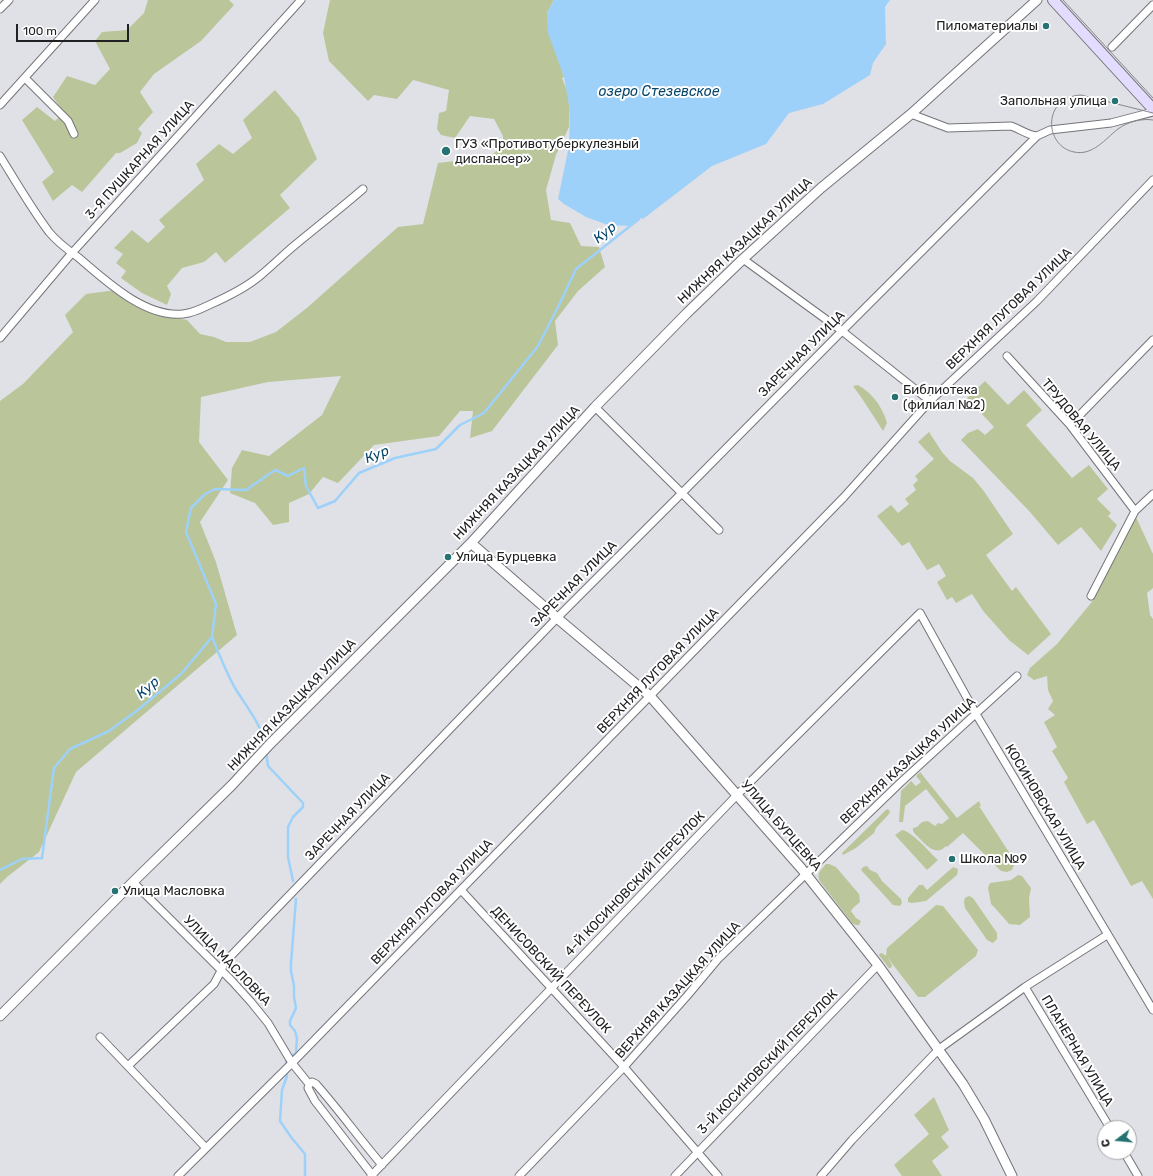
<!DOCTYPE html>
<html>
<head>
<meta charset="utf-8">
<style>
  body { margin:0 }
  #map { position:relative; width:1153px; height:1176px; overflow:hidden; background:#dfe1e7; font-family:Rubik,sans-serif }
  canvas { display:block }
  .north { position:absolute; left:1097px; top:1120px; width:40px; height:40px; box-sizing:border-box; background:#fff; border:1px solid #a6a6a7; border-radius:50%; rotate:254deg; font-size:11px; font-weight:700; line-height:16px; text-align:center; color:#212123 }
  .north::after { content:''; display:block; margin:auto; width:14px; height:18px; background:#267171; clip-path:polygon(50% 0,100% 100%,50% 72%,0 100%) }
  .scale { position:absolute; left:16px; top:24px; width:113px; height:18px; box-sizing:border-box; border:2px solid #212123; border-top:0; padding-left:5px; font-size:12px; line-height:14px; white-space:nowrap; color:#212123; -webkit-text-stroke:3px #fff; paint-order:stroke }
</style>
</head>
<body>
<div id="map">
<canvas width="1153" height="1176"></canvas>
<div class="north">С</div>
<div class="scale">100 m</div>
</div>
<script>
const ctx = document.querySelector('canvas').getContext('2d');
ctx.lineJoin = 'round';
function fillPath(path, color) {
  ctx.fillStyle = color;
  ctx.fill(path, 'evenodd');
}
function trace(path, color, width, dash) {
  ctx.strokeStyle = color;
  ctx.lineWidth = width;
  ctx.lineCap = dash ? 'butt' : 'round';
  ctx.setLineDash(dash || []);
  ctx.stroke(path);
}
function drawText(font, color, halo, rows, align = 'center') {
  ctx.font = font + ' Rubik,sans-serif';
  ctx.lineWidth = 4;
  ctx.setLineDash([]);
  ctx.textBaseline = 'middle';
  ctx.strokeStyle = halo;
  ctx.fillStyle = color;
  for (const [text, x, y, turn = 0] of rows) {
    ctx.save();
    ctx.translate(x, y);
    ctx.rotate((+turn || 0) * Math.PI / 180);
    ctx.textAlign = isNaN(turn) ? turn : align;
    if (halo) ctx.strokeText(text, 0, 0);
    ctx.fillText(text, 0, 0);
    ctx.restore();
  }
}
fillPath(new Path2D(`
  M148 0H229L234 5 201 41 154 74 140 92 153 112 138 129 142 133 137 143 120 153H116L82 192 72 185 53 201 42 182 54 172 22 120 37 107 55 121 64 113 53 97 67 76 95 85 110 69 95 41 102 32 127 30 144 13Z
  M330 0H554L547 13 564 77 562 78 570 98 569 127 556 155 546 190 551 220 570 223 581 246 599 247 605 267 578 291 555 321 558 345 492 431 470 438 473 411H460L439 436 374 445 338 483 323 477 309 494 289 503V522L273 525 255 503 230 493 232 468 242 450 269 456 322 415 341 376 268 382 201 397 199 442 228 480 200 522 216 562 237 635 76 772 39 852 7 877 0 884V401L23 384 73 332 65 315 86 294 116 290 147 311 170 317 187 320 200 334 214 337 226 342H250L276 332 308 307 398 227 423 224 438 163 489 157 503 146V136L494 119 470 116 455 138 441 135 437 129 439 113 446 111 449 90 413 80 397 99 374 95 368 101 329 61 323 33Z
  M275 90 299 118 317 159 280 195 290 208 225 263 216 252 204 262 182 268 167 286 171 294 167 305 142 293 121 278 126 271 116 263 123 254 114 248 132 230 148 243 165 227 159 220 204 180 196 164 219 144 233 154 252 138 243 120Z
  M985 381 1008 405 1024 390 1042 410 1026 425 1072 478 1089 465 1108 489 1097 499 1111 513 1108 516 1117 525 1101 551 1081 527 1058 545 1030 512 961 440 968 433 978 429 985 435 994 427 967 398Z
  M858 385C873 394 882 406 887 423L883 431 863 400 853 386Z
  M929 432 942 452 950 461 973 478 983 490 1013 534 986 555 1012 591 1016 587 1051 634 1028 655 1009 640 984 612 972 594 956 603 952 597 947 600 937 582 946 576 939 564 927 570 909 542 902 546 877 516 891 505 898 513 909 504 905 499 916 490 913 485 918 480 915 476 934 459 918 442Z
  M1136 517 1153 554V588L1147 593 1150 615 1153 619V899L1142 881 1131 886 1094 820 1087 824 1064 782 1068 778 1052 751 1057 747 1044 722 1055 715 1048 709 1053 701 1048 690 1047 676 1034 680 1027 675 1030 668 1057 644 1091 603Z
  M920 772 957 818 979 801 981 806H979L1014 860V865L1012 870 1007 872 1001 871 963 833 947 847 946 846C935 859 923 841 915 834L913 831V828L917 827 922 822 928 821 935 826 938 823 942 824 949 818 926 789 905 806 903 822H899L901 791 911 781 916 786 921 782 916 776Z
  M887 809 890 811 889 814 876 828 874 833 856 848 843 855 842 853Z
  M902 830C913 832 929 852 938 860L927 870 895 835Z
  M826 864H829L836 867 859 894 860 902 853 908 851 911 856 918 861 921 859 925H856L852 923 819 880C817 872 821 870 826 864Z
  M867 866 870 870 877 873 882 881 901 899 902 903 900 906 893 905 861 870 863 867Z
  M953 867 958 869 957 875 926 901 912 903 908 902V898L919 885H923L927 890Z
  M1018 875 1022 876 1031 888 1029 898 1030 917 1020 925 1009 924 995 908 991 904 988 888 990 883 1011 880Z
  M969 896 973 898 997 933V939L993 943 987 940 965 908 964 902 965 898Z
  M936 905 943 906 978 950 976 956 925 997H918L887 957 892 965 891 968H889L879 955V954L882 953 886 956 887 948Z
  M934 1097 949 1130 941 1137 949 1147 932 1161 942 1176H902L894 1165 929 1134 914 1115Z`), '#bac69a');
fillPath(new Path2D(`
  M554 0H890L885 7 886 44 873 63 870 75 823 104 789 113 766 144 712 166 643 219 640 218 630 226 608 225 586 217 564 204 558 199 569 146 570 111 564 77 548 33 547 13Z`), '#9ed1f9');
trace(new Path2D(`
  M212 637C219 654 226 672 235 688 244 703 263 727 265 744
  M266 751 268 766 303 803V807L293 817 288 827V857L293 881
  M0 870 22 859 42 858 54 768 70 749 109 731 139 709 181 674 212 637 216 604 186 532 191 508 205 494 215 489 246 490 275 470 288 476 304 468 306 486 318 508 335 501 359 473 395 458 436 449 460 425 484 413 538 346 559 305 576 269 639 219
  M296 899 291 963V971L294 986V997L296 1008 290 1021V1025L295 1031 297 1038 296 1053 286 1061 287 1076 282 1090 280 1121 291 1137 305 1154V1176`), '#9ed1f9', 2.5);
const minor = new Path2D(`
  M0 9 9 0
  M1112 47 1153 5
  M25 78 68 121 74 134
  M0 105 95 0
  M911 114 948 128 1011 126C1020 129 1027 135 1037 136
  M0 156C16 182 31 208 49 232 58 243 68 250 79 258 106 281 145 318 183 314 192 313 201 309 209 305 227 297 246 288 261 275 273 265 284 254 295 245 318 226 341 208 363 189
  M743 259 842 331 930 401
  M0 338 72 253 301 0
  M1007 356 1070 425 1135 511
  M595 407 719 530
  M1070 425 1153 340
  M1091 596 1135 511 1153 494
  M133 882 232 981 251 1002 268 1023 292 1063 309 1084 308 1088 315 1101 373 1176
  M461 890 624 1067 718 1176
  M1025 987 1110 1128
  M100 1037 206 1148
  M128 1066 214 984 221 971 224 963 557 618 682 493 842 331 1037 136 1050 130 1111 123 1153 112
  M309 1084 312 1082 316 1084C339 1110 359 1138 382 1165
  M1124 1152 1138 1176
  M178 1176 292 1063 844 497 930 401 1037 301 1153 180
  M371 1176 737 795 920 613 976 714 1153 1010
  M519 1176 624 1067 687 996 718 959 900 783 1017 676
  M675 1176 878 965
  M821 1176 852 1140 939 1049 1025 987 1107 935`);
const tertiary = new Path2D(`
  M471 543 557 618 650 696 801 868 878 965 963 1084 984 1119 1012 1176
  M0 1016 133 882 232 785 270 744 471 543 595 407 687 313 743 259 821 188 911 114 1037 0`);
const secondary = new Path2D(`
  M1053 0 1153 109`);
trace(minor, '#74757a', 9);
trace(tertiary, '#74757a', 11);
trace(secondary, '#74757a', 12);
trace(minor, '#fff', 7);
trace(tertiary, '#fff', 9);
trace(secondary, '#e3dcfe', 10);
trace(new Path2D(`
  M1063 0 1153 98
  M1153 113 1081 95C1042 97 1044 146 1074 152 1093 156 1105 139 1118 129 1127 122 1142 118 1153 120`), '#86878b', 1);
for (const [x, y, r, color] of [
  [1046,26,4,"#267171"],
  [1115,101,4,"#267171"],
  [446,151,5,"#267171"],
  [895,397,4,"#267171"],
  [448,557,4,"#267171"],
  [952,859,4,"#267171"],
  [115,891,4,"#267171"]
]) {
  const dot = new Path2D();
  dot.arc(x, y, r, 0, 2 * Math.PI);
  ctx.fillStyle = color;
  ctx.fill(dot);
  trace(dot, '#fff', 1.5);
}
drawText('13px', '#212123', '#fff', [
  ["Пиломатериалы",1038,26,"right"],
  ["Запольная улица",1107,101,"right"],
  ["ГУЗ «Противотуберкулезный",455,144],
  ["диспансер»",455,159],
  ["Библиотека",903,390],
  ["(филиал №2)",903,405],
  ["Улица Бурцевка",456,557],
  ["Школа №9",960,859],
  ["Улица Масловка",123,891]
], 'left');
drawText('13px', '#212123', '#fff', [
  ["3-Я ПУШКАРНАЯ УЛИЦА",140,160,-48],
  ["НИЖНЯЯ КАЗАЦКАЯ УЛИЦА",745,241,-43],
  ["ВЕРХНЯЯ ЛУГОВАЯ УЛИЦА",1009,309,-44],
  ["ЗАРЕЧНАЯ УЛИЦА",802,354,-45],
  ["ТРУДОВАЯ УЛИЦА",1081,425,50],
  ["НИЖНЯЯ КАЗАЦКАЯ УЛИЦА",517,473,-47],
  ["ЗАРЕЧНАЯ УЛИЦА",574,584,-45],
  ["ВЕРХНЯЯ ЛУГОВАЯ УЛИЦА",658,671,-46],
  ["НИЖНЯЯ КАЗАЦКАЯ УЛИЦА",292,705,-46],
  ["ВЕРХНЯЯ КАЗАЦКАЯ УЛИЦА",908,761,-43],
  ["КОСИНОВСКАЯ УЛИЦА",1045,807,59],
  ["ЗАРЕЧНАЯ УЛИЦА",348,817,-46],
  ["УЛИЦА БУРЦЕВКА",781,826,49],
  ["4-Й КОСИНОВСКИЙ ПЕРЕУЛОК",635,884,-46],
  ["ВЕРХНЯЯ ЛУГОВАЯ УЛИЦА",432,902,-46],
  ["УЛИЦА МАСЛОВКА",227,961,46],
  ["ДЕНИСОВСКИЙ ПЕРЕУЛОК",551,970,47],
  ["ВЕРХНЯЯ КАЗАЦКАЯ УЛИЦА",678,990,-48],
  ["ПЛАНЕРНАЯ УЛИЦА",1077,1051,59],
  ["3-Й КОСИНОВСКИЙ ПЕРЕУЛОК",768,1062,-46]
]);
drawText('italic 14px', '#07466b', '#fff', [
  ["озеро Стезевское",659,92],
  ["Кур",605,233,-39],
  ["Кур",377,455,-21],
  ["Кур",148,688,-40]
]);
</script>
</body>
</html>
